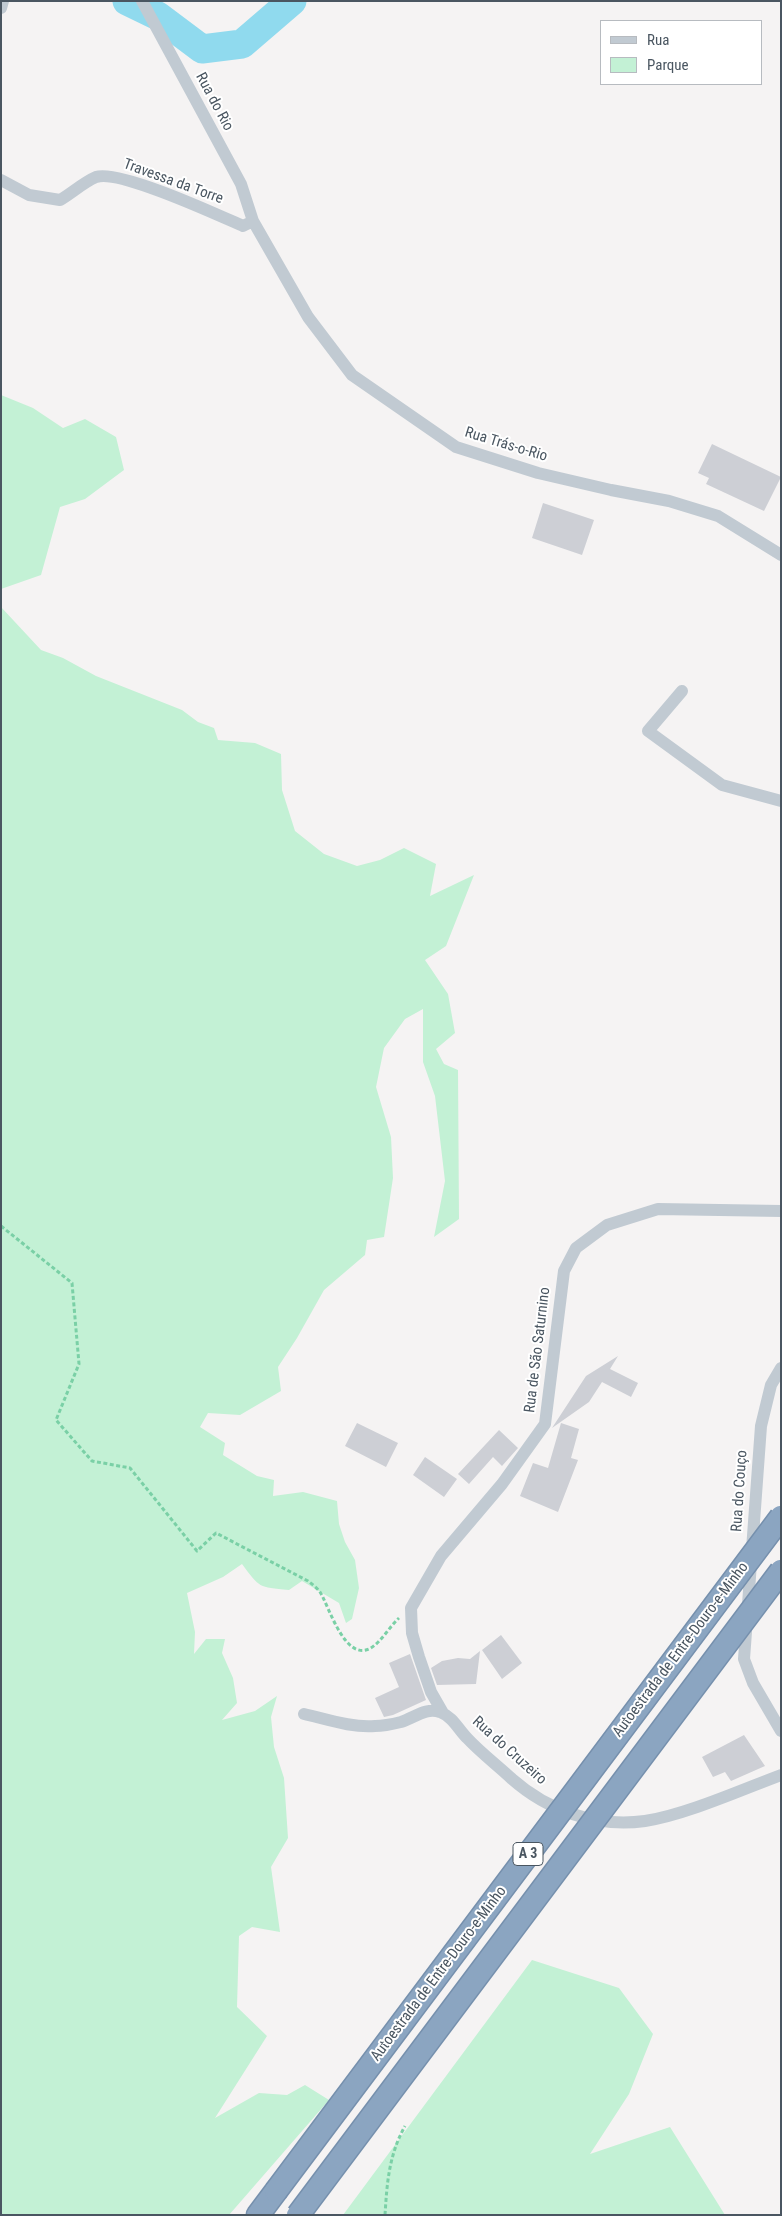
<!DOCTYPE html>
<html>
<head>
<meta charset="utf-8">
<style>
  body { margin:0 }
  #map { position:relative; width:782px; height:2216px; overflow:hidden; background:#f5f3f3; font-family:"Roboto Condensed",sans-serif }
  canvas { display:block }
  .frame { position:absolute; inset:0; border:2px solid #4a5661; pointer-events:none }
  .legend { position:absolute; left:600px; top:20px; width:162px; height:65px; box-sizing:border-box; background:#fff; border:1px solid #b7bbc0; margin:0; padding:6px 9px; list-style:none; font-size:15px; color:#4a5661 }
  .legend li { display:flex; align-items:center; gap:10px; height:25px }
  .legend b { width:25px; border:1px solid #b7bbc0 }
</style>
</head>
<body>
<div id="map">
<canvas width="782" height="2216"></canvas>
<div class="frame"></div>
<ul class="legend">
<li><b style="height:6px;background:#c1cad2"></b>Rua</li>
<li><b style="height:14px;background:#c3f1d5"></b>Parque</li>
</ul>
</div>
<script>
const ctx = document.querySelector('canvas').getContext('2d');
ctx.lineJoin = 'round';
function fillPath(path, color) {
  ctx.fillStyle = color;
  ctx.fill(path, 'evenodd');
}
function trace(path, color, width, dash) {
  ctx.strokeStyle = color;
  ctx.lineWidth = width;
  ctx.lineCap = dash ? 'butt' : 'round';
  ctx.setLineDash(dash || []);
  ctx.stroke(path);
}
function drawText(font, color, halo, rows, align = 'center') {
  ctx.font = font + ' "Roboto Condensed",sans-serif';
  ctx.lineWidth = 4;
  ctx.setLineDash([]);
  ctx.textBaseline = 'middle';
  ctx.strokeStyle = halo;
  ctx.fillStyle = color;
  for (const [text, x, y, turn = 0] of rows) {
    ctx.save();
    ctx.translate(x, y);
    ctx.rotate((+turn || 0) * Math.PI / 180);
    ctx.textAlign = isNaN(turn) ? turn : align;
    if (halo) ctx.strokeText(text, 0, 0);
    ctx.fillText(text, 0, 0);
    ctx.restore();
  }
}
fillPath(new Path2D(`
  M1 395 33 408 63 428 85 419 116 437 124 470 85 499 60 507 41 575 1 589Z
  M1 607 41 650 63 658 96 676 182 710 198 722 214 728 218 740 255 743 281 754 282 790 295 831 324 854 357 866 380 860 404 848 436 864 430 896 474 875 446 946 425 960 448 994 455 1033 436 1049 444 1064 458 1070 459 1219 434 1237 445 1181 435 1096 423 1062V1009L405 1019 384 1048 376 1087 391 1137 393 1178 384 1237 367 1240 365 1255 324 1290 297 1338 278 1367 281 1391 240 1415 208 1413 200 1427 225 1443 223 1455 257 1476 274 1480 273 1496 303 1492 337 1501 339 1524 345 1542 355 1560 359 1588 352 1619 346 1623 339 1603 302 1581 289 1590C258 1587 260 1588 242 1564L223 1577 187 1593 195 1632 194 1654 206 1639H225L222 1653 233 1678 237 1703 222 1720 255 1711 277 1696 271 1717 274 1747 284 1778 288 1838 271 1867 280 1932 252 1927 239 1936 237 2007 267 2036 215 2118 259 2093 287 2095 305 2085 329 2100 229 2215H1Z
  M532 1960 619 1988 653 2034 629 2094 590 2154 670 2127 725 2215H343Z`), '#c3f1d5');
trace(new Path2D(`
  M127 1 158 16 202 49 242 44 292 1`), '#90daee', 29);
fillPath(new Path2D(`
  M712 444 781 477 764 511 706 484 709 478 698 473Z
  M543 503 594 520 582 555 532 538Z
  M618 1356 610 1369 638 1383 631 1397 602 1382 589 1402 552 1428 586 1376Z
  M357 1423 398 1443 386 1467 345 1446Z
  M561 1423 579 1429 571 1458 578 1460 558 1512 520 1496 533 1463 548 1468Z
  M499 1430 518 1448 502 1466 493 1457 469 1484 458 1474Z
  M425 1457 457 1479 444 1497 413 1475Z
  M501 1635 522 1663 502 1679 482 1650Z
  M480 1651 476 1684 437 1685 431 1668 442 1661 458 1658 470 1659Z
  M410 1654 426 1700 393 1715 384 1717 375 1698 399 1687 389 1663Z
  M744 1735 765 1766 731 1781 725 1772 713 1777 702 1757Z`), '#cdcfd5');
const motorway = new Path2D(`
  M258 2215 276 2191`);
trace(motorway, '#7690ad', 25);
trace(new Path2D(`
  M1 1226 72 1283 79 1364 56 1420 92 1461 130 1468 197 1551 216 1533 308 1581C312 1584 317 1588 320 1592 329 1606 344 1660 369 1649 381 1643 389 1627 399 1618
  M385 2215C387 2182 389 2155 405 2126`), '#7ad0a6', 3, [4, 2.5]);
trace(new Path2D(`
  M142 1 241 184 253 221 308 317 352 375 456 447 538 473 611 490 669 501 718 516 781 555
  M1 8 3 1
  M1 180 29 195 60 200C72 193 84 182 96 177 119 169 218 215 243 226L253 221
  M682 691 648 731 722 785 781 801
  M781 1368 771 1385 761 1426 744 1659 753 1683 781 1731
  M443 1713 431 1692 419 1657 412 1633 411 1608 441 1556 502 1484 545 1424 564 1271 576 1248 607 1225 658 1209 781 1211
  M304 1714C326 1719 352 1728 375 1726 383 1726 393 1724 401 1722 414 1718 426 1707 440 1712 453 1717 458 1729 467 1738 481 1753 497 1765 512 1779 547 1810 596 1828 645 1821 685 1815 741 1790 781 1775`), '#c1cad2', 12);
trace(motorway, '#8ba5c1', 22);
const motorwayBridge = new Path2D(`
  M276 2191 781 1517
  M298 2215 781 1571`);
trace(motorwayBridge, '#7690ad', 25, []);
trace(motorwayBridge, '#8ba5c1', 22);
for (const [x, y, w] of [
  [528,1854,30]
]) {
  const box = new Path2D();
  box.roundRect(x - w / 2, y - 11.5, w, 23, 4);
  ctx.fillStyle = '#fff';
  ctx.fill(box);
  trace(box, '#4a5661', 1);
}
drawText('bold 14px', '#4a5661', null, [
  ["A 3",528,1854]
]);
drawText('15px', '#4a5661', '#fff', [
  ["Rua do Rio",214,102,62],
  ["Travessa da Torre",173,182,20],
  ["Rua Trás-o-Rio",506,445,17],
  ["Rua de São Saturnino",538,1350,-83],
  ["Rua do Couço",740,1491,-86],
  ["Autoestrada de Entre-Douro-e-Minho",681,1650,-53],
  ["Rua do Cruzeiro",509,1751,42],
  ["Autoestrada de Entre-Douro-e-Minho",439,1974,-53]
]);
</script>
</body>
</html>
